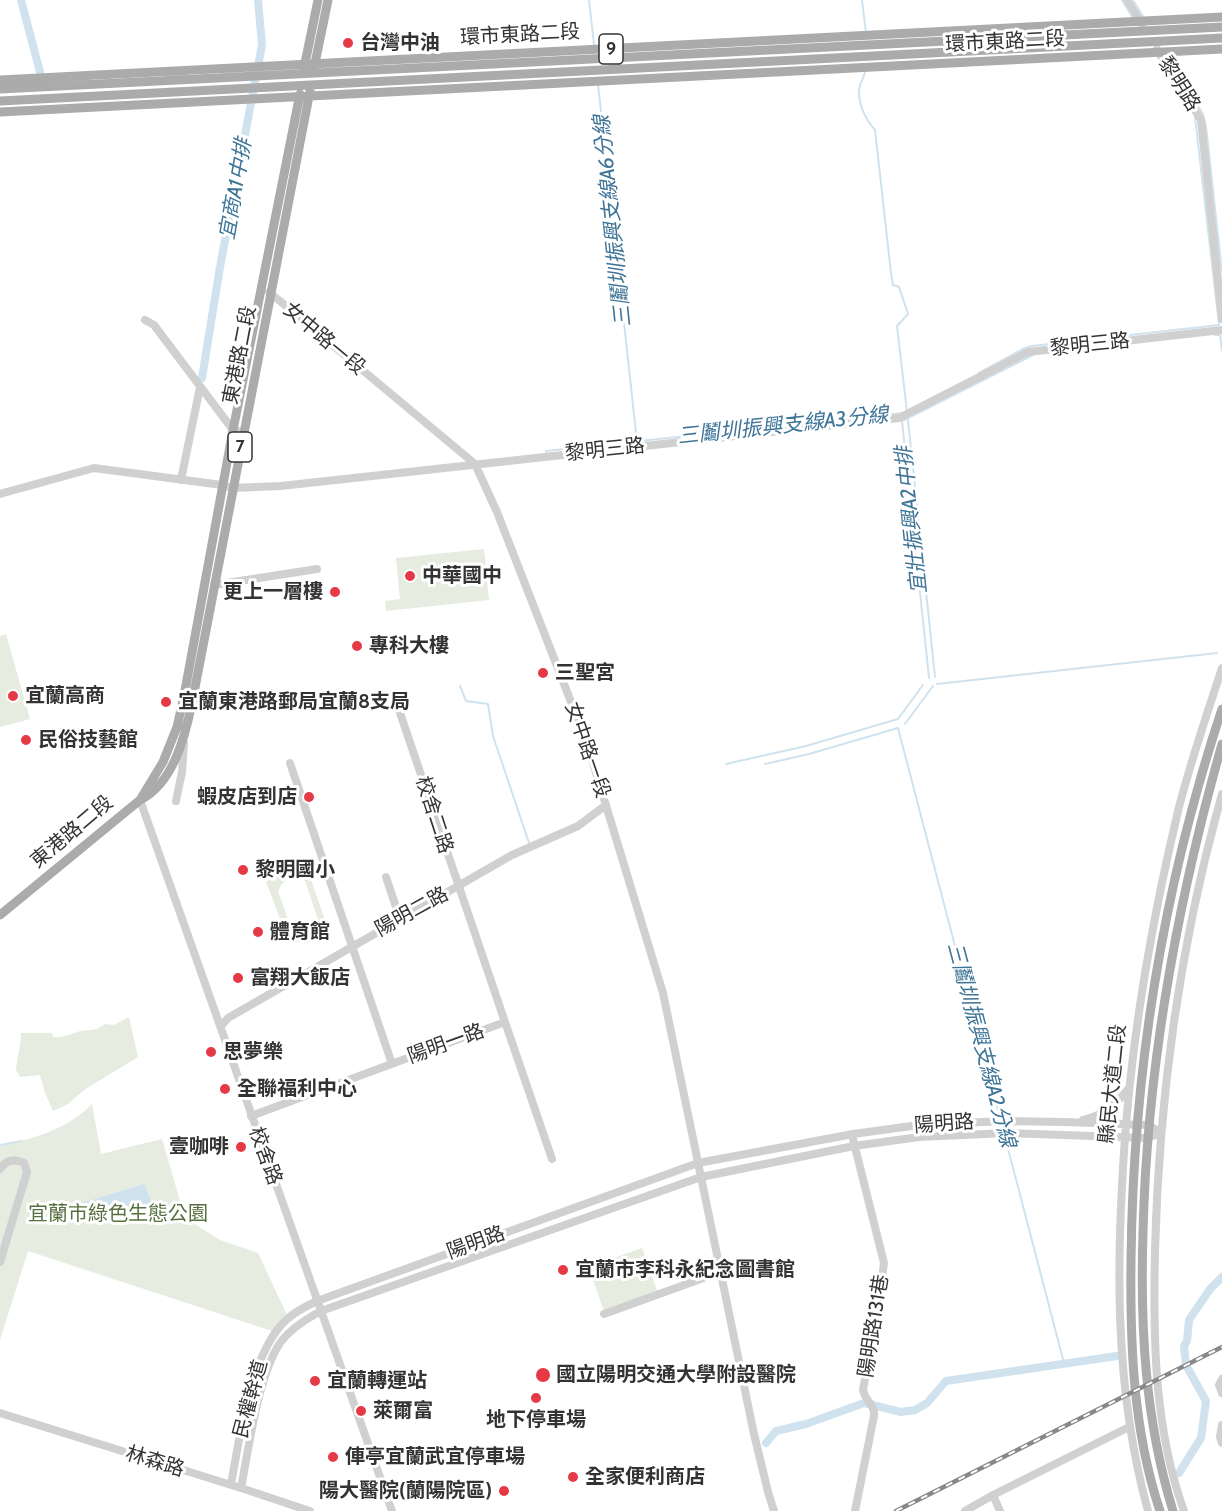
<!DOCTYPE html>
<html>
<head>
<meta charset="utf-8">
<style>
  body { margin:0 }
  canvas { display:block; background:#fff }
</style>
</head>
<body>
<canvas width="1222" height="1511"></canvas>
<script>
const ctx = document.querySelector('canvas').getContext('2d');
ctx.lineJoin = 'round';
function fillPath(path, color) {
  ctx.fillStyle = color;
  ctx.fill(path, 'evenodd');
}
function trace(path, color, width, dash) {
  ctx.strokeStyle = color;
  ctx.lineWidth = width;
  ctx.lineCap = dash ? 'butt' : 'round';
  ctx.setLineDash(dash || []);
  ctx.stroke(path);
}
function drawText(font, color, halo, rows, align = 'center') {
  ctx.font = font + ' Cabin,"Noto Sans TC",sans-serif';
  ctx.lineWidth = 6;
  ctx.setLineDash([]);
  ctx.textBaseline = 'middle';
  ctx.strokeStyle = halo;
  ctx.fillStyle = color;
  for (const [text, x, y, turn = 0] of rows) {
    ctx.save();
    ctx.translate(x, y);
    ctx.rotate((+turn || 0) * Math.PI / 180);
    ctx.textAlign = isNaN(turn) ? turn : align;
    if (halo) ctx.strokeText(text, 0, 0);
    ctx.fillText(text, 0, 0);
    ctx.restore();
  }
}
fillPath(new Path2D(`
  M484 549 489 600 386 611 385 601 400 599 396 558Z
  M6 634 30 719 0 727V636Z
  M291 871 299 872 310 877 326 923C319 943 304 949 287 937L266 882 272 878 275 882 277 876ZM288 878H299L305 881 319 922V925L308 936H300L292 931 278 891 282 884Z
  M129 1017 138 1057 84 1090 68 1104 53 1111 45 1093 40 1075 20 1077 16 1070C17 1057 21 1046 21 1033H52L53 1037C64 1038 67 1035 77 1032 90 1028 92 1033 105 1024L114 1025Z
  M92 1104 101 1154 162 1139 185 1218 220 1240 258 1253 287 1315 272 1331 28 1251 0 1340V1146C35 1138 66 1130 92 1104Z
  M642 1248 658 1293 604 1312 589 1267Z`), '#e6ecdf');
fillPath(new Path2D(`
  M144 1184 156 1212 100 1208 82 1203Z`), '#cfe2ee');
trace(new Path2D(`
  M589 0 594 45
  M862 0 866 33
  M1122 0 1133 18
  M1133 0 1144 18
  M1157 56 1171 79
  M1167 56 1203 114 1206 126 1222 272
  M865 72C864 77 862 80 860 85 856 100 865 119 875 130L891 273 893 285 899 287 908 314 897 326 907 412
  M598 84 637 442
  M1215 335H1220L1222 350
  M979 373 1025 348 1032 346 1219 325 1195 117
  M908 420 935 677
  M546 452V451L903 413
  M929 678 902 421 1033 355
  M937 684 1217 653
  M460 686 466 701 488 704 493 736 529 843
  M905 724 933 686
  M726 764 806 746 898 719 923 685
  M765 764 809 754 898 728 1064 1363
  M0 1145 22 1141`), '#cfe2ee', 2);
trace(new Path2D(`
  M21 0 40 72
  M202 378 220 267 262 45 258 0
  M766 1443 776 1431 806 1424 864 1403 901 1412 915 1410 927 1403 946 1381 1117 1356
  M1179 1473 1201 1438 1206 1401 1186 1365 1184 1346 1187 1341 1189 1320 1210 1289 1222 1277`), '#cfe2ee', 8);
trace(new Path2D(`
  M1127 0 1142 24
  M1157 49 1201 120 1222 319
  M269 292 475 464 497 512 587 743 663 993 754 1434 768 1492 774 1511
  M145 320 154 325 233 430 243 432
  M181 480 200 387
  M0 494 94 468 222 485 232 488 281 486 899 418 1028 352 1222 330
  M214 585 317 569
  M399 710 505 1022
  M290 763 392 1064
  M140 800 392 1511
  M176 801 182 772 184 743
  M386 877 400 919
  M221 1026 228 1018 512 855 578 826 606 805
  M251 1116 505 1022 552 1159
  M1083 1120C1103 1116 1117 1104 1129 1088
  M853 1139 884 1263 878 1307 863 1390C865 1401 875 1404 874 1416L855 1511
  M0 1169C6 1160 14 1158 24 1163L27 1172 0 1262
  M604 1314 720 1272
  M1222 1379 1219 1385 1222 1393
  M0 1413 241 1488 310 1511
  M1222 1425 1220 1437 1222 1443
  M231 1484C240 1437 250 1354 286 1320 295 1312 306 1306 317 1301L698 1163 853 1134 919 1125 1004 1121 1064 1122 1149 1125 1161 1133
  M241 1488C249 1447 258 1376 280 1343 290 1329 306 1319 321 1311L701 1177 854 1146 919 1137 1007 1133 1147 1138 1161 1133
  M993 1495 1129 1427
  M965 1511 993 1495 1000 1511
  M1148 1511C1113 1384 1116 1254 1126 1124 1135 1017 1154 911 1179 807 1191 760 1207 714 1222 668
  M1184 1511C1154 1428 1153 1338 1155 1251 1159 1096 1180 943 1222 794`), '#d0d0d0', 8);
trace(new Path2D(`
  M304 68 318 0
  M314 68 328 0
  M0 80 1222 17
  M0 89 1222 27
  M0 101 1222 38
  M0 112 1222 49
  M140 800 163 762 177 727 184 696 233 430 300 94
  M0 915 140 800C173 784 185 737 192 703L310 91
  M1160 1511C1133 1430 1130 1345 1131 1260 1133 1073 1163 887 1222 709
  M1173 1511C1145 1420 1140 1327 1143 1232 1147 1066 1177 903 1222 744`), '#ababab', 9);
const rail = new Path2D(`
  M896 1511 1222 1347`);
trace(rail, '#888', 4.5);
trace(rail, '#fff', 2, [7]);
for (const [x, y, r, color] of [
  [348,43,6,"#e63946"],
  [410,576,6,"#e63946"],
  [335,592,6,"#e63946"],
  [357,646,6,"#e63946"],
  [543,673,6,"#e63946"],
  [13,696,6,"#e63946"],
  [166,702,6,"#e63946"],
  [26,740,6,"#e63946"],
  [309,797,6,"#e63946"],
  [243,870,6,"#e63946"],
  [258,932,6,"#e63946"],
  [238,978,6,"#e63946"],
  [211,1052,6,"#e63946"],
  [225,1089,6,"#e63946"],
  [241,1147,6,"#e63946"],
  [563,1270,6,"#e63946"],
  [543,1375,8,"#e63946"],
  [315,1381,6,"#e63946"],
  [536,1398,6,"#e63946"],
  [361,1411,6,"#e63946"],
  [333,1457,6,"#e63946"],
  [573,1477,6,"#e63946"],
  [504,1491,6,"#e63946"]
]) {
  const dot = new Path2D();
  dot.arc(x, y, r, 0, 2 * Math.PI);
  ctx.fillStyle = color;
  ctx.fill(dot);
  trace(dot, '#fff', 2);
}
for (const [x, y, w] of [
  [611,49,24],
  [240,447,24]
]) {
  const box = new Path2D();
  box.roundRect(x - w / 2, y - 15, w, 30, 4.5);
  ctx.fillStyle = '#fff';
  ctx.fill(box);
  trace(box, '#333', 1.5);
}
drawText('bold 18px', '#333', null, [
  ["9",611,49],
  ["7",240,447]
]);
drawText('20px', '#333', '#fff', [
  ["環市東路二段",520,35,-3],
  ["環市東路二段",1005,42,-3],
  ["黎明路",1179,84,58],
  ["女中路一段",324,339,40],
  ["黎明三路",1090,345,-6],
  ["東港路二段",240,355,-79],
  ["黎明三路",605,450,-6],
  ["女中路一段",587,750,71],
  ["校舍二路",434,815,72],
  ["東港路二段",72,832,-40],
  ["陽明二路",412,912,-29],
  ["陽明一路",446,1044,-20],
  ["縣民大道二段",1113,1084,-84],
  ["陽明路",944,1124,-4],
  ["校舍路",265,1156,70],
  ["陽明路",476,1243,-20],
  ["陽明路131巷",874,1326,-81],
  ["民權幹道",251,1399,-75],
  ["林森路",155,1462,17]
]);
drawText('bold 20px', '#333', '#fff', [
  ["台灣中油",360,43],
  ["中華國中",422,576],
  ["更上一層樓",323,592,"right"],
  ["專科大樓",369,646],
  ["三聖宮",555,673],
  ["宜蘭高商",25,696],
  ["宜蘭東港路郵局宜蘭8支局",178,702],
  ["民俗技藝館",38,740],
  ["蝦皮店到店",297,797,"right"],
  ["黎明國小",255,870],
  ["體育館",270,932],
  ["富翔大飯店",250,978],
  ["思夢樂",223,1052],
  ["全聯福利中心",237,1089],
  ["壹咖啡",229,1147,"right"],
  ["宜蘭市李科永紀念圖書館",575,1270],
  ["國立陽明交通大學附設醫院",556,1375],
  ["宜蘭轉運站",327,1381],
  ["萊爾富",373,1411],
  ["地下停車場",536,1420,"center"],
  ["俥亭宜蘭武宜停車場",345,1457],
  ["全家便利商店",585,1477],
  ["陽大醫院(蘭陽院區)",492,1491,"right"]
], 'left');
drawText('20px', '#56703f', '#fff', [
  ["宜蘭市綠色生態公園",118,1214]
]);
drawText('italic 21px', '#3f7597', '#fff', [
  ["宜商A1中排",236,189,-80],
  ["三鬮圳振興支線A6分線",613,221,-96],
  ["三鬮圳振興支線A3分線",783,426,-6],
  ["宜壯振興A2中排",912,520,-96],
  ["三鬮圳振興支線A2分線",981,1045,75]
]);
</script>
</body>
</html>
